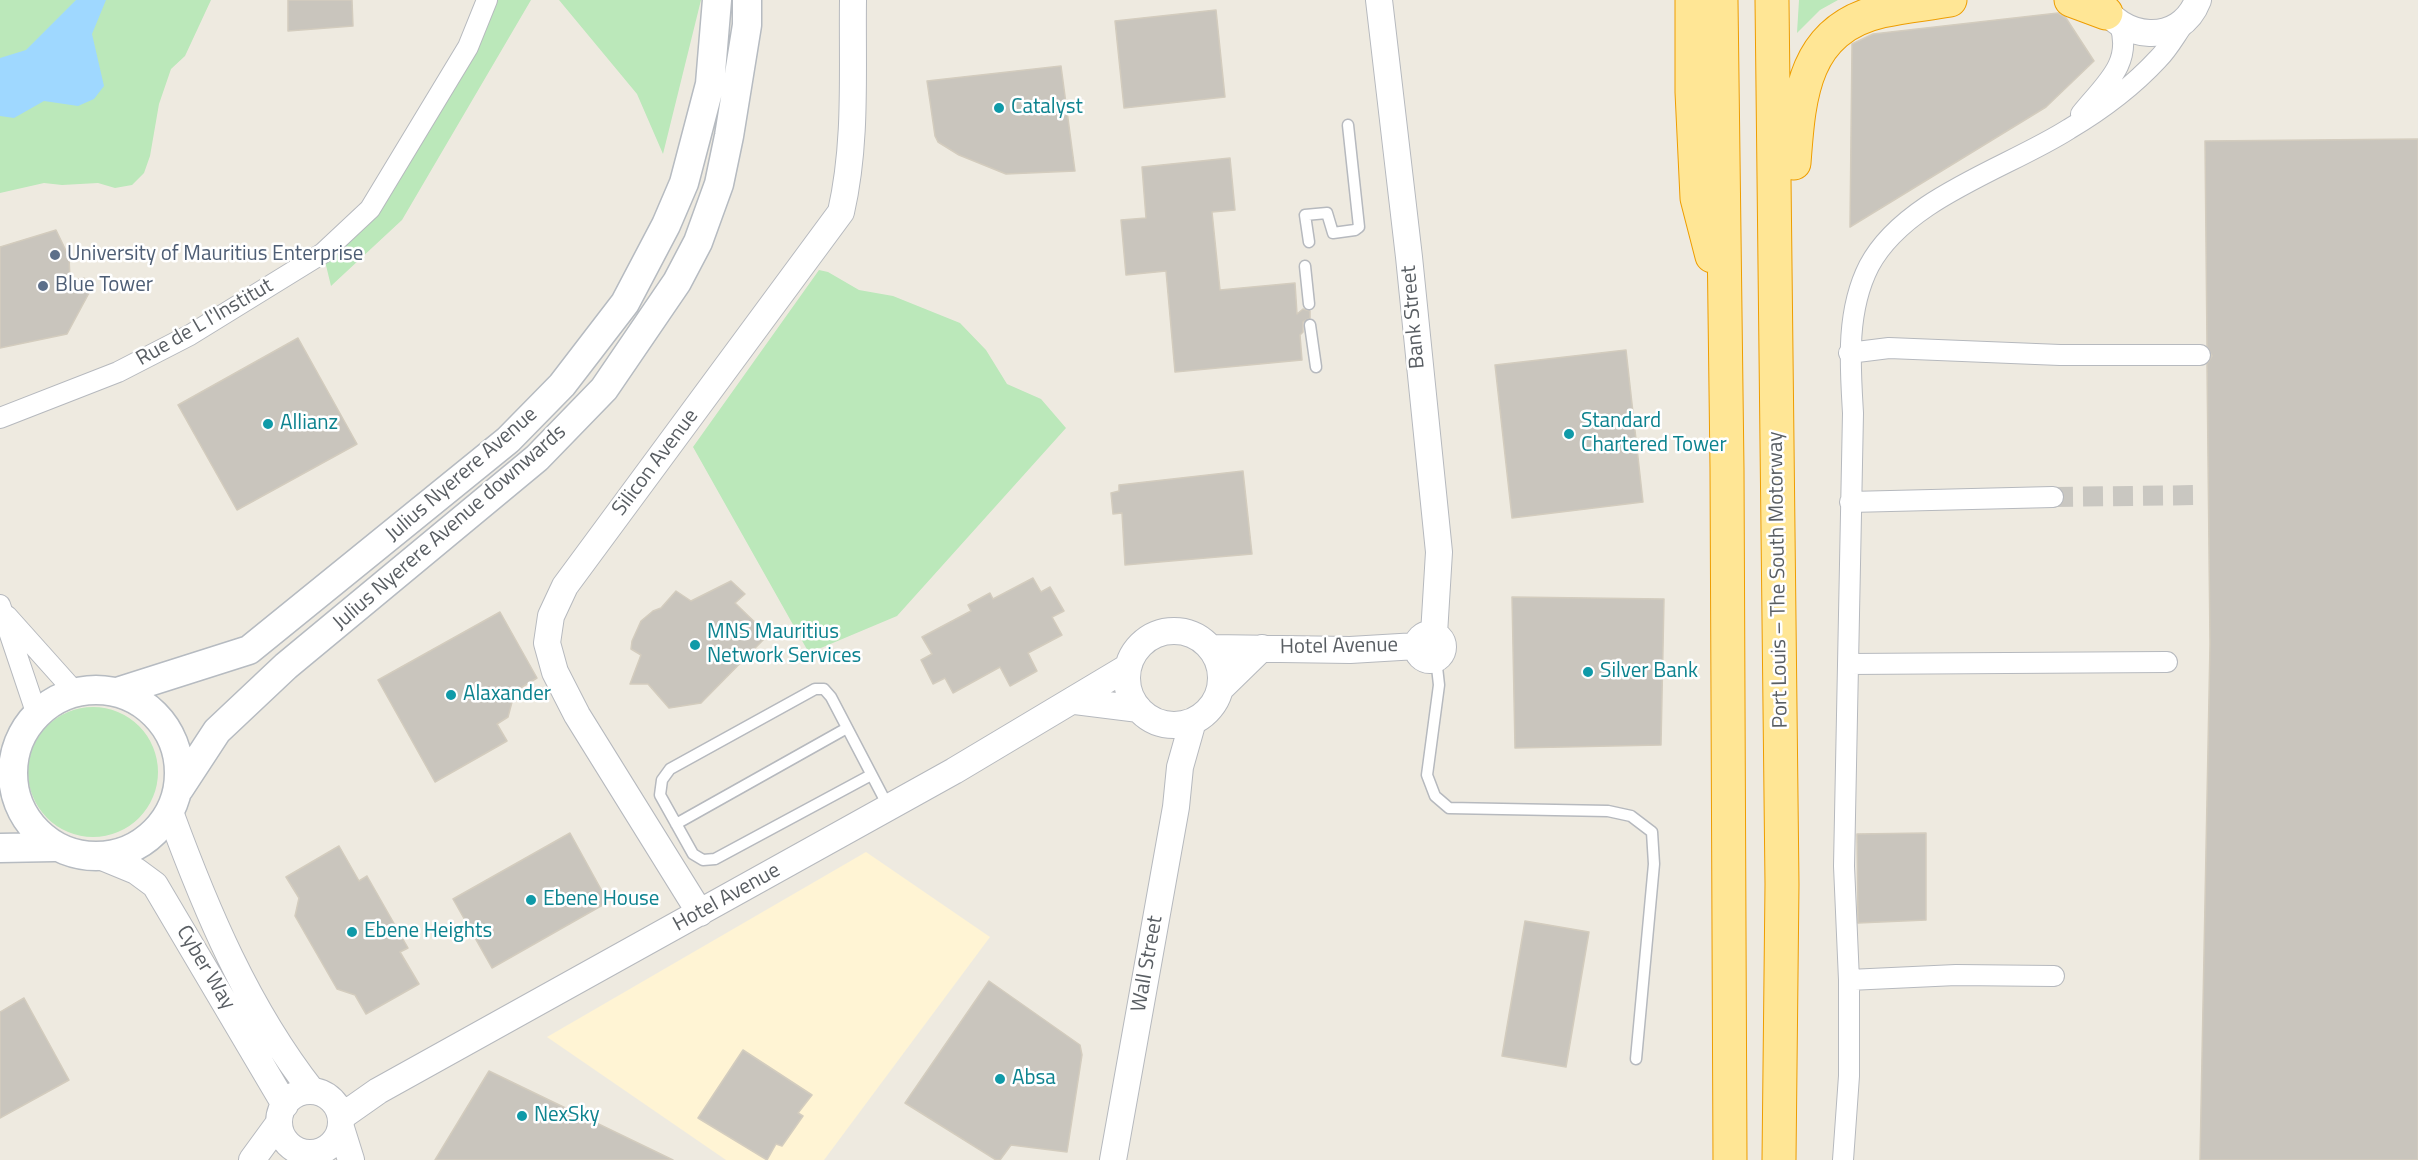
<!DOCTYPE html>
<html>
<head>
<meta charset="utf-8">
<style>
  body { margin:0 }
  canvas { display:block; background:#eeeae0 }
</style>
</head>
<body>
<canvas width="2418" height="1160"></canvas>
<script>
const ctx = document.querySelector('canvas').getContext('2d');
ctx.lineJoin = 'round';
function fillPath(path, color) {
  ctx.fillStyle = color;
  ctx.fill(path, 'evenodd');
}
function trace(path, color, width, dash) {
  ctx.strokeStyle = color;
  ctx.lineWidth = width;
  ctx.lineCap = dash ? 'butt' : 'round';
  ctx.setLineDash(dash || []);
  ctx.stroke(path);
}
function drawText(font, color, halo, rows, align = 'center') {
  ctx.font = font + ' "Titillium Web",sans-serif';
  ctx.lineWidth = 5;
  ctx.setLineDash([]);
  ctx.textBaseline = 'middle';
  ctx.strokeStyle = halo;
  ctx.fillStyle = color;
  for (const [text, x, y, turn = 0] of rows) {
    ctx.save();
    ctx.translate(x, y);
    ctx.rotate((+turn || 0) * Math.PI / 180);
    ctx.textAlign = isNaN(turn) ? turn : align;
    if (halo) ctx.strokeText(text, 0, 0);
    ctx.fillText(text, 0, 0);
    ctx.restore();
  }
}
fillPath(new Path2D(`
  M866 852 990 937 824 1160H726L547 1037Z`), '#fff4d4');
fillPath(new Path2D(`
  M0 0H211L185 56 171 69 159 104 150 156 144 173 132 185 115 188 98 183 62 185 44 183 0 193Z
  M487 0H531L402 220 331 286 323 253 370 209Z
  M559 0H701L663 154 637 94Z
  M1799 0H1838L1820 10 1797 33Z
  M819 270 828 272 859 290 893 296 960 323 986 350 1007 384 1041 399 1066 428 897 616 809 653 693 447Z
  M28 772a65 65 0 1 1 130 0a65 65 0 1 1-130 0Z`), '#bbe8ba');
fillPath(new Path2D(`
  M76 0H106L92 34 104 86 94 99 78 106 44 101 14 118 0 116V58L26 50Z`), '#9fd8ff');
const building = new Path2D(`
  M288 0H352L353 26 288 31Z
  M1216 10 1225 97 1124 108 1115 21Z
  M2058 13 2066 18 2094 61 2046 107 1850 227 1852 44 1873 34Z
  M1061 66 1075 171 1006 174 959 155 938 142 935 136 927 81Z
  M2418 139V1160H2200L2210 644 2207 364 2212 356 2207 346 2205 141Z
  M1230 158 1235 210 1212 212 1220 290 1295 283 1297 314 1303 309 1310 311V318L1303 322V332L1300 335 1302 360 1175 372 1166 271 1126 275 1121 220 1146 218 1142 167Z
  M56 230 69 257 70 280 84 278 89 293 67 334 0 348V247Z
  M298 338 357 444 237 510 178 405Z
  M1626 350 1643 502 1512 518 1495 365Z
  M1243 471 1252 554 1125 565 1122 513 1113 514 1111 493 1119 491V485Z
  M1033 578 1041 592 1050 587 1064 611 1052 617 1062 635 1028 653 1037 671 1010 686 1000 667 953 693 945 678 933 684 921 660 932 654 922 637 971 611 968 605 990 593 993 599Z
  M731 581 745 594 735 603 768 635 701 703 669 708 648 684H630L641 655 631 649 632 641 641 621 653 611 661 608 676 591 691 601Z
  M1512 597 1664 599 1661 745 1515 748Z
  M500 612 537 678 522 687 512 702 508 717 497 724 507 741 435 782 378 680Z
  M570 833 608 902 492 968 453 899Z
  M1926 833V920L1858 923 1857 834Z
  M339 846 359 881 367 876 408 948 400 952 419 984 366 1014 355 995 337 989 295 916 299 898 286 877Z
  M1525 921 1589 932 1566 1067 1502 1056Z
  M989 981 1080 1045 1082 1055 1067 1152 1011 1145 1000 1160H996L905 1103Z
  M24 998 69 1080 0 1118V1012Z
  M743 1050 812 1095 798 1113 803 1116 782 1146 776 1144 767 1160 698 1118Z
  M489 1071 673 1160H435Z`);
fillPath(building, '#c9c5bd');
trace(building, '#d3ccbe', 1.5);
trace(new Path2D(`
  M2053 497 2201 495`), '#c9c7c1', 20, [20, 10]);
const service = new Path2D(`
  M1309 242 1305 215 1327 213 1333 233 1355 230 1359 227 1348 125
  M1305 266 1309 304
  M1310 325 1316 367
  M1436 658 1439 685 1427 775 1435 796 1449 808 1608 811 1631 816 1652 832 1654 864 1636 1059
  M871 775 715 859 703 860 693 854 660 795 662 780 670 769 815 689H824L831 697 889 808
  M676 824 847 728`);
const minor = new Path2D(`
  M2081 114C2104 85 2133 64 2120 25
  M1849 353 1889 348 2060 355H2200
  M0 418 118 372 190 335 323 253 370 209 468 47 487 0
  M1850 502 2053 497
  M0 605 37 715
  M7 616 75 692
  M1848 664 2167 662
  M1849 980 1956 975 2054 976
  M1843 1160 1849 1076V980L1844 866 1853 413C1850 364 1846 311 1869 266 1905 198 2008 168 2069 129 2101 110 2133 86 2158 59 2169 48 2176 34 2185 22`);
const tertiary = new Path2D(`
  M1379 0 1409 257 1439 552 1434 634
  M2099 0C2120 41 2180 47 2198 0
  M1127 678a47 47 0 1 1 94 0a47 47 0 1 1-94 0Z
  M1417 647a13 13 0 1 1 26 0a13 13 0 1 1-26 0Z
  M1211 648 1350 650 1417 646
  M1220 689 1262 648
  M1075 701 1139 709
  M170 812C206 910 247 1008 312 1091
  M102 857 136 871 155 885 285 1105
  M700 913 577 715 555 672 547 643 551 616 565 586 841 212C857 142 852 71 853 0
  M279 1122a31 31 0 1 1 62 0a31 31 0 1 1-62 0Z
  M341 1117 378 1091 954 771 1128 667
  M341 1128 351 1160
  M252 1160 279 1123
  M1113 1160 1176 807 1180 767 1193 721`);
const secondary = new Path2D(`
  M13 773a83 83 0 1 1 166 0a83 83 0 1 1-166 0Z
  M117 692 249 650 508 440 562 385 625 303 666 225 684 183 710 84 717 0
  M179 789 217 731 286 666 537 458 604 389 677 282 698 242 719 184 729 136 747 25V0
  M0 848 54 847`);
const trunk = new Path2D(`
  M1692 0V92L1697 198 1712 256
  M1721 0 1727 468 1730 1160
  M1772 0 1782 884 1779 1160
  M2071 0 2106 13
  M1794 163C1799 96 1803 29 1882 11 1904 6 1927 4 1950 0`);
trace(service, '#b6b9be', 13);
trace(minor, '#b6b9be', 22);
trace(tertiary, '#b6b9be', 28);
trace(secondary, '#b6bbc1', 31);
trace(trunk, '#ee9d00', 35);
trace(service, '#fff', 10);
trace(minor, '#fff', 20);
trace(tertiary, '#fff', 26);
trace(secondary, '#fff', 28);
trace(trunk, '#ffe695', 33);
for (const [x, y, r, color] of [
  [999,108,6,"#0f9aa8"],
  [55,255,6,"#5c6f8a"],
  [43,286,6,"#5c6f8a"],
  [268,424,6,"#0f9aa8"],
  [1569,434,6,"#0f9aa8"],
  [695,645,6,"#0f9aa8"],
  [1588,672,6,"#0f9aa8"],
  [451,695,6,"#0f9aa8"],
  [531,900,6,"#0f9aa8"],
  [352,932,6,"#0f9aa8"],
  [1000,1079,6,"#0f9aa8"],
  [522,1116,6,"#0f9aa8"]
]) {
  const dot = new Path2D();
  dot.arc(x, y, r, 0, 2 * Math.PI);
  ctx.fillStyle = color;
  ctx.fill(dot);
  trace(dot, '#fff', 2);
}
drawText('21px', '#0d838f', '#fff', [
  ["Catalyst",1011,108],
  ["Standard",1581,422],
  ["Chartered Tower",1581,446],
  ["Allianz",280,424],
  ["MNS Mauritius",707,633],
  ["Network Services",707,657],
  ["Silver Bank",1600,672],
  ["Alaxander",463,695],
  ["Ebene House",543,900],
  ["Ebene Heights",364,932],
  ["Absa",1012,1079],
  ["NexSky",534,1116]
], 'left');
drawText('21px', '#4e5e75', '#fff', [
  ["University of Mauritius Enterprise",67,255],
  ["Blue Tower",55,286]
], 'left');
drawText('21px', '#595e63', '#fff', [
  ["Bank Street",1414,317,-95],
  ["Rue de L l'Institut",205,323,-30],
  ["Silicon Avenue",656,463,-53],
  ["Julius Nyerere Avenue",462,475,-41],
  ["Julius Nyerere Avenue downwards",450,528,-41],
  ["Port Louis – The South Motorway",1779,580,-91],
  ["Hotel Avenue",1339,647,-1],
  ["Hotel Avenue",727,898,-29],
  ["Wall Street",1148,964,-80],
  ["Cyber Way",205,968,59]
]);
</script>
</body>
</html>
